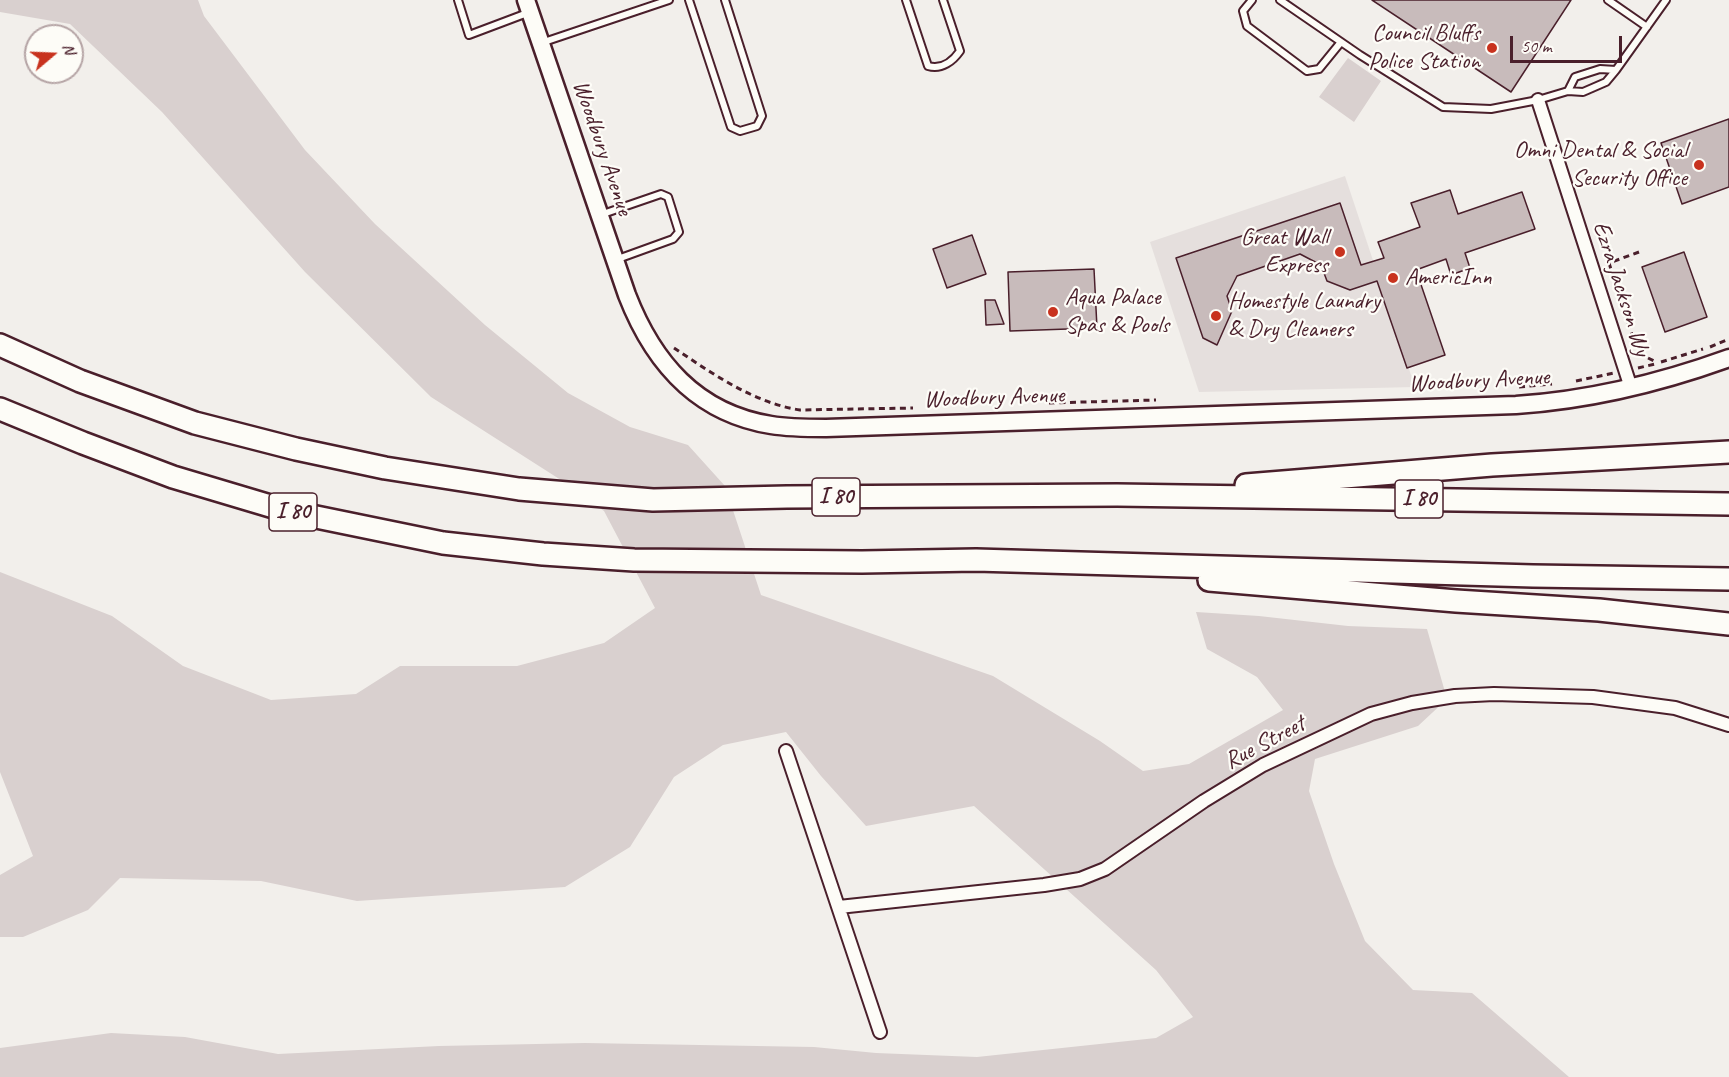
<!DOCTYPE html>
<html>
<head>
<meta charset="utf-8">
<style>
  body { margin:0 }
  #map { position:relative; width:1729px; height:1077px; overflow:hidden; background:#f2efeb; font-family:Caveat,sans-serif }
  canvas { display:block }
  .north { position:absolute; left:24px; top:24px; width:60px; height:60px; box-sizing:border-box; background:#fdfcf7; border:2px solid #b5a4a5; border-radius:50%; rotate:71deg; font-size:16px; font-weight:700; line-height:24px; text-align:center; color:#4a1f2b }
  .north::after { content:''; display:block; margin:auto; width:21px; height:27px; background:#c8321e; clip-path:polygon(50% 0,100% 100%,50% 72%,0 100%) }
  .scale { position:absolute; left:1510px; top:36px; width:112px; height:27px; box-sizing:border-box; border:3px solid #4a1f2b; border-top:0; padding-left:8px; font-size:18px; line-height:21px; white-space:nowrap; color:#4a1f2b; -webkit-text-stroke:4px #fdfcf7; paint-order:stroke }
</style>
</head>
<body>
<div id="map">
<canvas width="1729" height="1077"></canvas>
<div class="north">N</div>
<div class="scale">50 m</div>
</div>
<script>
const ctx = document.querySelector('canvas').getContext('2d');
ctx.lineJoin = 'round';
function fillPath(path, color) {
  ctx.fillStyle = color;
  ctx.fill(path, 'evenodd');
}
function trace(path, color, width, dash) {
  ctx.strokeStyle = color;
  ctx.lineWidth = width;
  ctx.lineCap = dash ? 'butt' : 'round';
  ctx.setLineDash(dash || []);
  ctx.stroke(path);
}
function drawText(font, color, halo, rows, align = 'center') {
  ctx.font = font + ' Caveat,sans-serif';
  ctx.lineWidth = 4.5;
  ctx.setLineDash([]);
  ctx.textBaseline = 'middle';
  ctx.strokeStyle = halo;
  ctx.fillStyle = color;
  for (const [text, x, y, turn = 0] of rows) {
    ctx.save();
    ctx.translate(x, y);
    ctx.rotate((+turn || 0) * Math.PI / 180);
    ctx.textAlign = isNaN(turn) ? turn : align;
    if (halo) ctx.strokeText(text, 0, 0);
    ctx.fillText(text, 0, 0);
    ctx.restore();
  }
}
fillPath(new Path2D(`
  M1345 176 1415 387 1199 392 1150 242Z`), '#e5dfdd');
fillPath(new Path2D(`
  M0 0H198L204 16 305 150 375 224 485 325 568 393 630 427 688 445 725 486 761 595 993 676 1100 741 1143 771 1189 764 1283 710 1257 677 1207 649 1196 612 1259 616 1348 626 1427 629 1447 699 1418 726 1315 759 1309 791 1334 864 1365 941 1413 990 1472 993 1569 1077H0V1048L111 1033 185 1037 278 1054 439 1046 585 1043 814 1047 876 1053 977 1057 1156 1038 1193 1017 1156 970 974 806 866 826 821 776 786 732 723 745 674 777 630 847 565 887 357 901 261 881 120 878 88 910 23 937H0V875L33 856 0 772V572L112 616 183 666 271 700 356 694 400 666H517L604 643 655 608 604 511 564 482 431 397 305 272 162 112 70 24 0 12Z
  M1348 58 1381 81 1354 122 1319 97Z`), '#d9d0cf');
const building = new Path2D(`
  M1372 0H1571L1511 92Z
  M1729 119V187L1682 204 1661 143Z
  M1450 190 1458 214 1522 192 1535 229 1465 253 1470 268 1451 275 1446 259 1416 270 1445 355 1407 368 1377 281 1350 290 1327 281 1321 265 1300 254 1237 276 1227 296 1232 311 1217 345 1203 338 1176 258 1340 203 1361 265 1384 258 1378 242 1420 227 1411 203Z
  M972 235 986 274 947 288 933 249Z
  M1684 252 1707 317 1665 332 1642 267Z
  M1094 269 1097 328 1010 331 1008 272Z
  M985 300H995L1004 324 986 325Z`);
fillPath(building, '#c8bbbb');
trace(building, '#4a1f2b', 1.5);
const lane = new Path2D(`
  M458 0 469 35 530 12
  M689 0 731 127 740 131 757 126 762 116 725 0
  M906 0 928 66C942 70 953 61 960 51L943 0
  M1252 0 1243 11 1247 26 1307 71 1319 69 1341 42
  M1280 0 1360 55 1443 107 1491 109 1538 100 1568 91 1583 92 1606 82 1616 70 1600 69 1575 77 1568 91
  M1608 0 1647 27
  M541 43 669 0
  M1616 70 1666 0
  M600 215 661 194 668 197 679 232 673 239 615 260`);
const street = new Path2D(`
  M1538 100 1631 388
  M786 751 880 1032
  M839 907 1044 885 1080 879 1105 869 1204 801 1263 765 1371 714 1412 703 1455 696 1494 694 1593 697 1675 708 1729 725`);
const secondary = new Path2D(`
  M526 0 627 295C653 362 696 413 771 425 789 428 808 428 826 428L1516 405C1590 400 1660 383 1729 358`);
const highway = new Path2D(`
  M0 345 80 381 195 423 296 449 385 468 519 489 653 500 787 497 1117 495 1729 504
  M0 409 83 443 173 477 287 511 443 543 543 554 634 560 862 562 976 560 1533 576 1729 579
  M1246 485 1492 465 1729 452
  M1209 580 1456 601 1599 610 1729 624`);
trace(lane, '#4a1f2b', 10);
trace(street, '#4a1f2b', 16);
trace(secondary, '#4a1f2b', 21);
trace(highway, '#4a1f2b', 26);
trace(new Path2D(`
  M1639 252 1609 263 1636 347 1648 358 1656 362
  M1710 347 1729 339
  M674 348C713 374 754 403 800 410L913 408
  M1661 362 1703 349
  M1638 368 1655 364
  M1576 381 1614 373
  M1519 387 1552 384
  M1049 403 1156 400`), '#4a1f2b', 3, [6, 4.5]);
trace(lane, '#fdfcf7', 6);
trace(street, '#fdfcf7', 12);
trace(secondary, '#fdfcf7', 16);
trace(highway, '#fdfcf7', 21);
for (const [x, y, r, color] of [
  [1492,48,6,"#c8321e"],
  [1699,165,6,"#c8321e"],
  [1340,252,6,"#c8321e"],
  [1393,278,6,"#c8321e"],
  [1053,312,6,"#c8321e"],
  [1216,316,6,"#c8321e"]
]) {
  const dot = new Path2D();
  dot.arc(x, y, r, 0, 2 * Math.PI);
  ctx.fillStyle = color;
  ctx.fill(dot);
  trace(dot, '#fdfcf7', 2);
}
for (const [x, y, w] of [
  [836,497,48],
  [1419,499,48],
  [293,512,48]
]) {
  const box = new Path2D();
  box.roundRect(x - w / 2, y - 19, w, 38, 4.5);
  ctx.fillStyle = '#fdfcf7';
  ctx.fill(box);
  trace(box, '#4a1f2b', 1.5);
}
drawText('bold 22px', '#4a1f2b', null, [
  ["I 80",836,497],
  ["I 80",1419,499],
  ["I 80",293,512]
]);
drawText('24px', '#4a1f2b', '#fdfcf7', [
  ["Council Bluffs",1480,34],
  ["Police Station",1480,62],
  ["Omni Dental & Social",1687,151],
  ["Security Office",1687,179],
  ["Great Wall",1328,238],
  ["Express",1328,266],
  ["AmericInn",1405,278,"left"],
  ["Aqua Palace",1065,298,"left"],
  ["Spas & Pools",1065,326,"left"],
  ["Homestyle Laundry",1228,302,"left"],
  ["& Dry Cleaners",1228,330,"left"]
], 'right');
drawText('24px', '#4a1f2b', '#fdfcf7', [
  ["Woodbury Avenue",602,148,71],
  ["Ezra Jackson Wy",1621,289,72],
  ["Woodbury Avenue",1479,381,-3],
  ["Woodbury Avenue",994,398,-2],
  ["Rue Street",1265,743,-28]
]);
</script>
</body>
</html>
